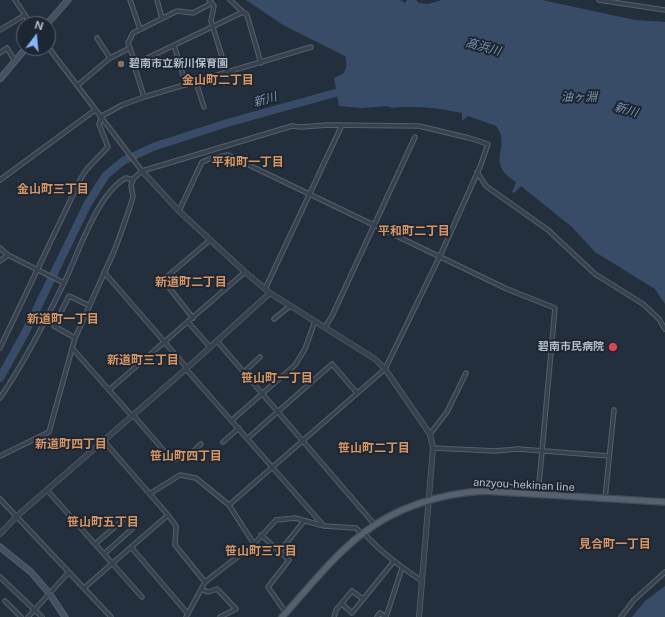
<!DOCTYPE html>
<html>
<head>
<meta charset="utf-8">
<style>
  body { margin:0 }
  #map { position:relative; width:665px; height:617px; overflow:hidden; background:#242f3e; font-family:"Public Sans",sans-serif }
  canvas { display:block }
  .north { position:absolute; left:16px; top:16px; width:40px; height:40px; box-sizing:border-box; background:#1d2633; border:1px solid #59626f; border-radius:50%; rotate:16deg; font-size:11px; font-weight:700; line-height:16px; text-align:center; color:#b4bcc9 }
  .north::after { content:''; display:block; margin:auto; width:14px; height:18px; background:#8ab4f8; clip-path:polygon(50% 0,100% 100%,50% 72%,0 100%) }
</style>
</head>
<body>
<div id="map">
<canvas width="665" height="617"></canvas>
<div class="north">N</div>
</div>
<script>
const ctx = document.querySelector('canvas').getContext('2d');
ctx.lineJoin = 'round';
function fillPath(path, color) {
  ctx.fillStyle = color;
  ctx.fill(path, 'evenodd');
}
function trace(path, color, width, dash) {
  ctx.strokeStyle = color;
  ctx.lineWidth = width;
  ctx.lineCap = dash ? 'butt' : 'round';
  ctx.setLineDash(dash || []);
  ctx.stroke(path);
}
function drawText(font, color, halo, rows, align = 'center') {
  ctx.font = font + ' "Public Sans","Noto Sans JP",sans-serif';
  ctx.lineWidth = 4;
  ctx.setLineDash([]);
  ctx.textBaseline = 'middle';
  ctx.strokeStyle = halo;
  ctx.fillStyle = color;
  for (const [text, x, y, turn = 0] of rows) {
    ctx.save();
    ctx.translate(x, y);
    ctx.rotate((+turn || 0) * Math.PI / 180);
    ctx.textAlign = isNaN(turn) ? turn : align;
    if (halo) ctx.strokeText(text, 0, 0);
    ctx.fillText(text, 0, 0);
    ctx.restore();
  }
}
fillPath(new Path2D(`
  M246 0H400L405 3 407 0H416L419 3 428 4 442 0H542L635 20 665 22V304L655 289 595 252 572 227 521 186 514 193 512 192 516 182C483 161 513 148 496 126L468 116 462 121V113C442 109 422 106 402 107 397 107 392 109 387 106L362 108 339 106 334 78 343 74C347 68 347 63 345 56L283 25Z
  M665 586V617H632L645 601Z`), '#394c67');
trace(new Path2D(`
  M0 378 26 331 87 205 106 175 123 161 153 147 227 123 346 90`), '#394c67', 8);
const minor = new Path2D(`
  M15 0 31 24
  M130 0 140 29
  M157 0 162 18
  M209 0 214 6 211 21 227 73
  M230 0 243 12
  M599 0 665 10
  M0 30 25 15
  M97 38 110 58
  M174 45 186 85
  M48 47 142 171
  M0 53 7 48 15 61
  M136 65 128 43 133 33 177 11 193 13 212 3
  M196 82 204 107
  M78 85 110 58 130 48
  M144 97 135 68 137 63 243 12 247 15 261 63
  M100 117 122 105 144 97 311 47
  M477 172 486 186 548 230 595 274 643 304 659 319 665 329
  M0 180 95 110
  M179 211 202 162 212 158 228 155 507 289 555 308 538 495
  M0 248 8 255 64 283
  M0 261 8 255
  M104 272 187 368
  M265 289 342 125
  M193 318 163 280 210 240
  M274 319 290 306
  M188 322 210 347
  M325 327 332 316 415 137
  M75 338 54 326 69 296 88 305
  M217 341 375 525
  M0 348 81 178 87 169 108 147 99 124 101 119
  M72 348 109 390
  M186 369 323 525
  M244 372 260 357
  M0 398C24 363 44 324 62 287 78 256 96 194 126 178L133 180
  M133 415 172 460 187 457 201 444
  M132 416 109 390 245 272
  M232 420 295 365 305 349 315 321
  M430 434 447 412 466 373
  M248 438 332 364 357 393
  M103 440 168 515 176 526 175 545 205 582
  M223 442 239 428
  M433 448 495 451 518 449 609 456
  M0 456 49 432 75 338 115 249 128 213 133 197 131 185 134 178 142 171 292 126 301 127 328 125 419 126 469 138 488 144 480 167 440 256 385 369 229 505
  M47 490 142 597
  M151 493 180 475 196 478 229 505 254 544
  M0 499 111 617
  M605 499 614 410
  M364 533C380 552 401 567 422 581
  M261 535 289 560 268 587 286 613
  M95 544 122 521
  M131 547 188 614
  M280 551 304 521
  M104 554 133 528
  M0 577 42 617
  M84 588 168 515
  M201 589 208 592 217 589 236 609 220 617
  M5 601 21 617
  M342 604 352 613 394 561
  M28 617 69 572
  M186 617 205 582 254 544 276 520 295 518 324 526 356 528 362 534
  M334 617 336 610 352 591 363 599
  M377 617 380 613 385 617
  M386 617 402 568
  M621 617 634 600 665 572`);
const tertiary = new Path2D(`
  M142 171 179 211 245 272 270 293 375 359 385 369 430 434 433 448 419 617
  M0 534 17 516 186 369 270 293`);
const secondary = new Path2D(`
  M47 24 68 0
  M0 79 26 48
  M0 547 31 572 49 593 65 617`);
const primary = new Path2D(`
  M282 617C308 589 332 557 362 534 396 507 442 493 485 491L665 502`);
trace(minor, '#565f6c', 5.5);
trace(tertiary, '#565f6c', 6);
trace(secondary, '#565f6c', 7);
trace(primary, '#414a57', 8);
trace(minor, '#38414e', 3.5);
trace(tertiary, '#38414e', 4.5);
trace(secondary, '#465061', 5);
trace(primary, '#56606e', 5.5);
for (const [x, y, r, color] of [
  [121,64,4,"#8d6e63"],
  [613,347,5,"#e0444e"]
]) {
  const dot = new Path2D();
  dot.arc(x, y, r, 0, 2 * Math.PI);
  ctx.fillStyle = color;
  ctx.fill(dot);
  trace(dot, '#1d2633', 1.5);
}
drawText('bold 11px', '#b4bcc9', '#1d2633', [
  ["碧南市立新川保育園",129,64],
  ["碧南市民病院",604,347,"right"]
], 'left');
drawText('11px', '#b4bcc9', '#1d2633', [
  ["anzyou-hekinan line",524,485,3]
]);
drawText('italic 12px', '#7c92b1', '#1d2633', [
  ["高浜川",483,47,15],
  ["油ヶ淵",579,97],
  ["新川",265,100,-16],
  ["新川",626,110,16]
]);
drawText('bold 12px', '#d59563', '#1d2633', [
  ["金山町二丁目",218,80],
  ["平和町一丁目",248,162],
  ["金山町三丁目",53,189],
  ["平和町二丁目",414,231],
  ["新道町二丁目",191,282],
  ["新道町一丁目",63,319],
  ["新道町三丁目",143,360],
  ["笹山町一丁目",277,378],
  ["新道町四丁目",71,444],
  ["笹山町二丁目",374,448],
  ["笹山町四丁目",186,456],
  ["笹山町五丁目",103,522],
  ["見合町一丁目",615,544],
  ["笹山町三丁目",261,551]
]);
</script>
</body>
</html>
